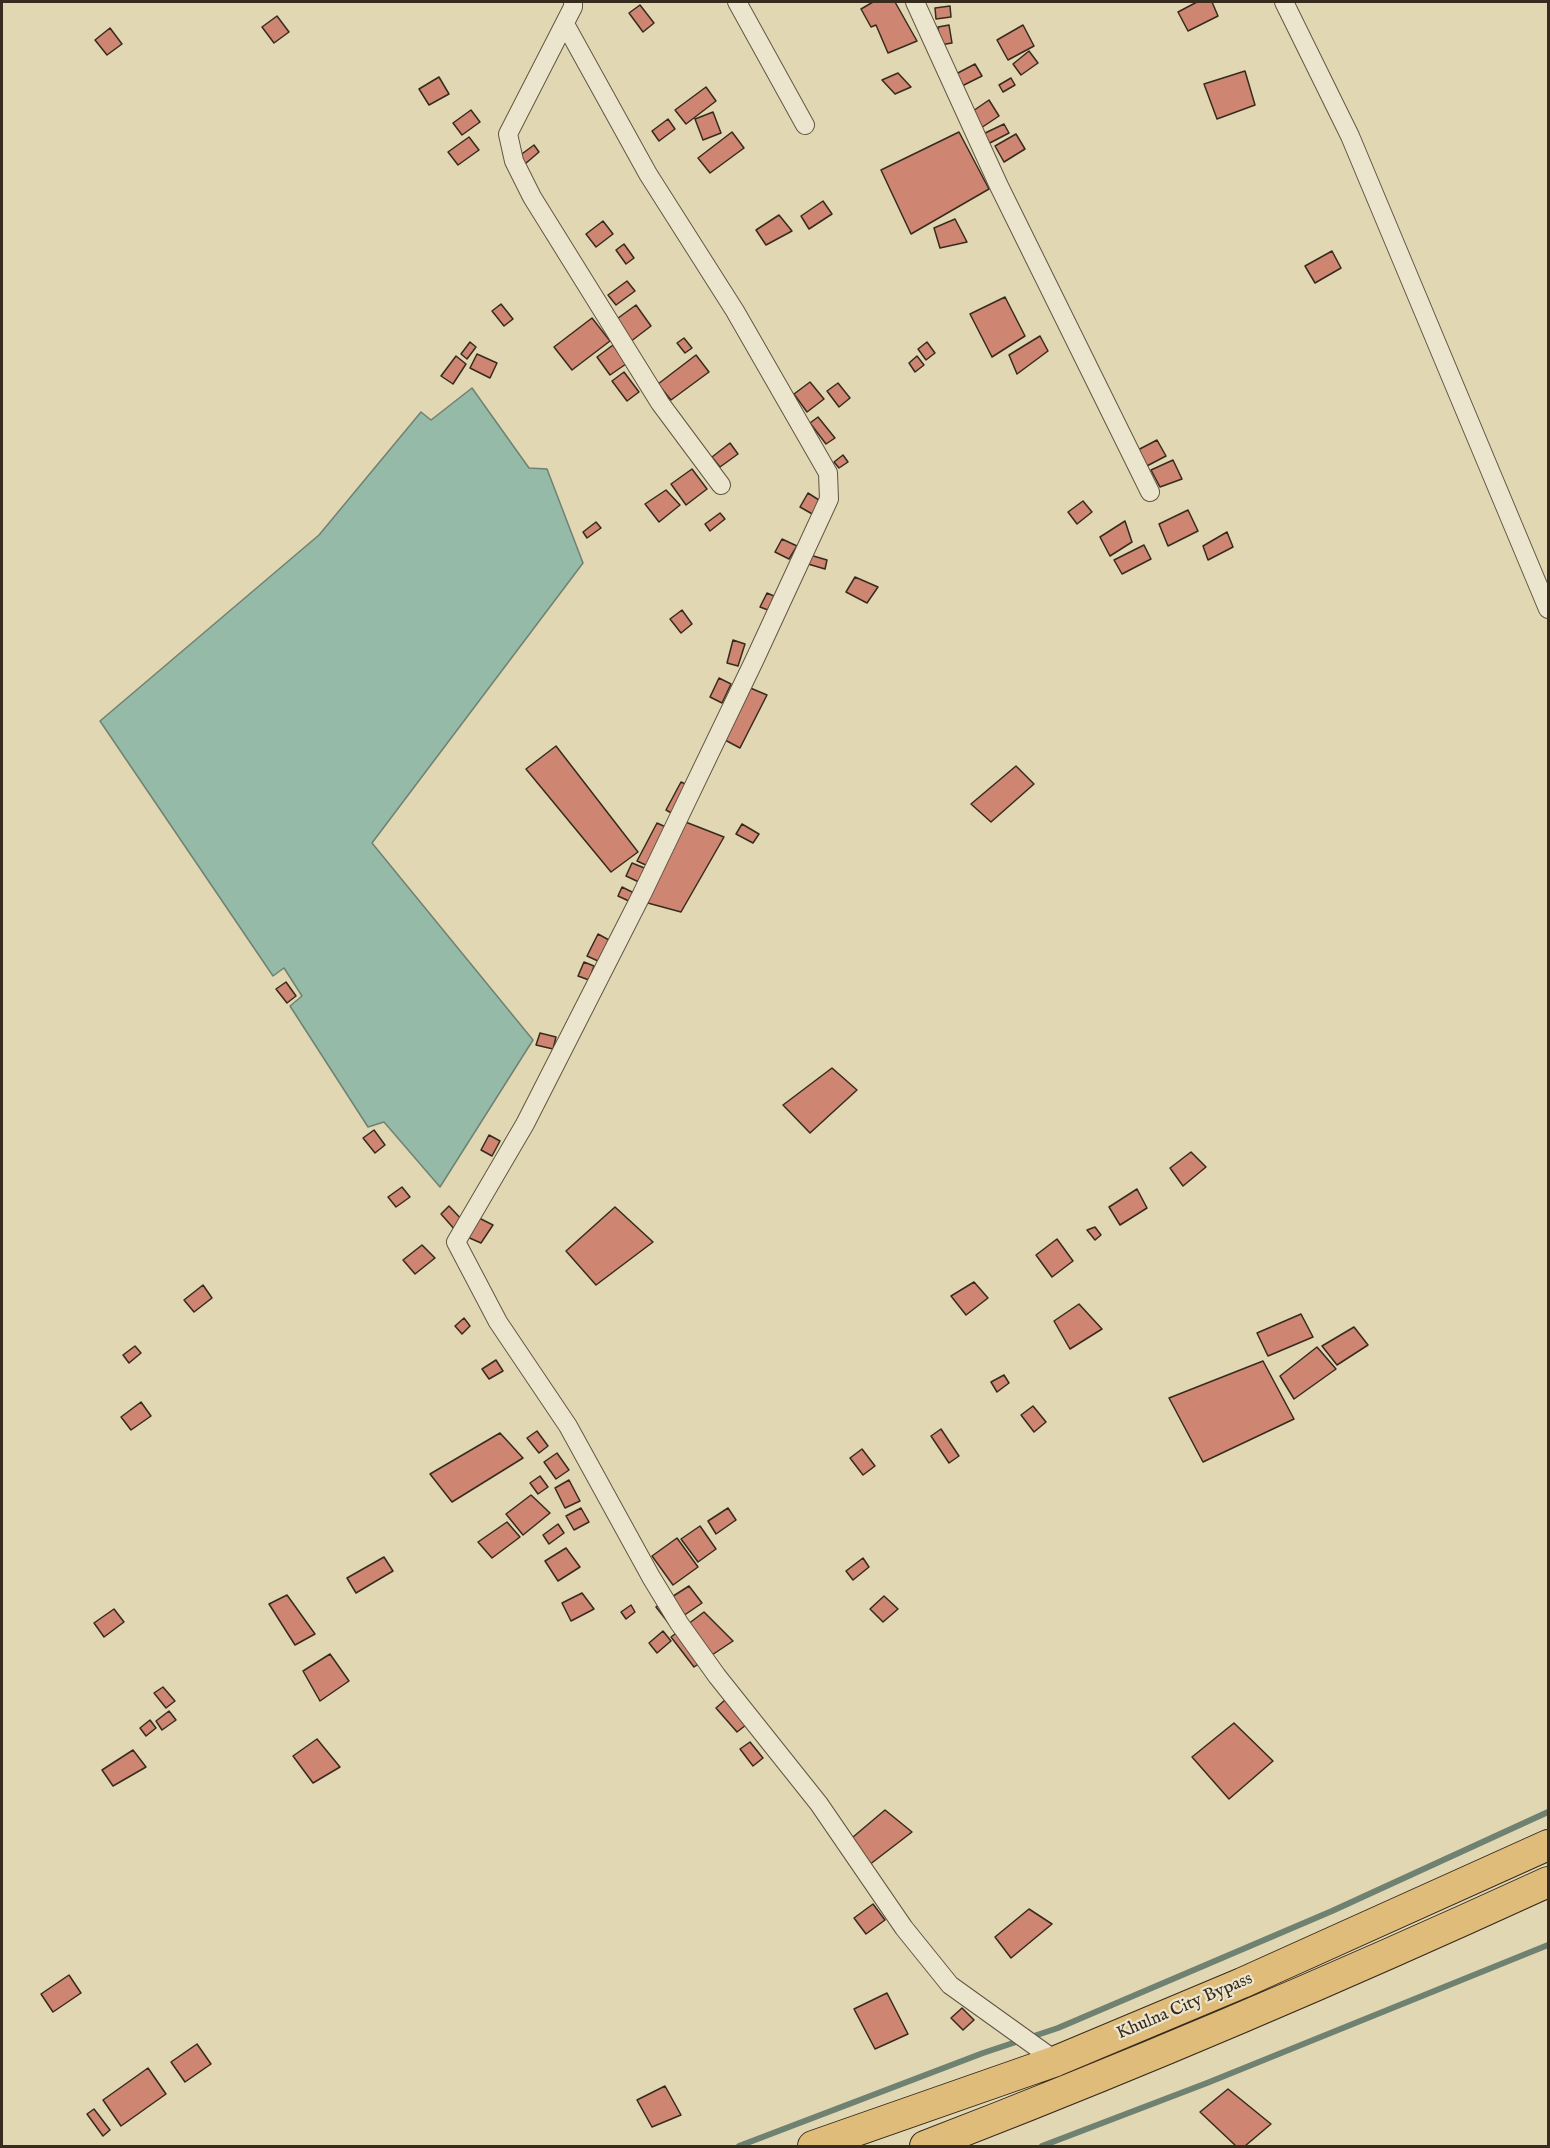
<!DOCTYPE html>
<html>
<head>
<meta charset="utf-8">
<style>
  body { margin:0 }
  #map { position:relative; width:1550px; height:2148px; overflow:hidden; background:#e1d7b3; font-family:"IM FELL English",serif }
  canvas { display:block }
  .frame { position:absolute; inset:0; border:3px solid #372b1e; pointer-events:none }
</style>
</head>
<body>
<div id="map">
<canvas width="1550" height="2148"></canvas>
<div class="frame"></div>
</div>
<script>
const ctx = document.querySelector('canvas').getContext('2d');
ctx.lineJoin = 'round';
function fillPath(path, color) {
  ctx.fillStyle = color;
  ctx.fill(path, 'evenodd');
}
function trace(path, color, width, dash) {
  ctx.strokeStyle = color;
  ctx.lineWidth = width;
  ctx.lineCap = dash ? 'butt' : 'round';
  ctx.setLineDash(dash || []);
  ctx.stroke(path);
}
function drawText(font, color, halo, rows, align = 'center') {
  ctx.font = font + ' "IM FELL English",serif';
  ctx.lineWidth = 4.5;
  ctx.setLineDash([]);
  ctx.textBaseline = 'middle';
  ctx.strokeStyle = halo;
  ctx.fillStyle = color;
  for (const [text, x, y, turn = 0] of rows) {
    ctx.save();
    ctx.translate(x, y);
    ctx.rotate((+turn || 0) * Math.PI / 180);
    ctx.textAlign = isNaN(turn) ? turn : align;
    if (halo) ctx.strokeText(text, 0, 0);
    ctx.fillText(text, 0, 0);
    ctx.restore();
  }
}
const water = new Path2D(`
  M472 388 529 468 547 469 583 563 372 843 533 1040 440 1187 384 1122 368 1127 290 1006 302 996 284 968 273 976 100 721 319 535 421 412 431 420Z`);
fillPath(water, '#95baa8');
trace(water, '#6f8171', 1.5);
trace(new Path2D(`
  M739 2146 983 2053 1058 2028 1332 1911 1548 1812
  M1042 2146 1207 2083 1548 1945`), '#6f8171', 6);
const building = new Path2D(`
  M873 2H895L917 41 888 53 876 25 871 27 861 9Z
  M1197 2H1212L1218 16 1188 31 1178 12Z
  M640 5 654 23 643 32 629 13Z
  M950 6 951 17 936 19 935 8Z
  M277 16 289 32 274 43 262 27Z
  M949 25 952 43 940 45 938 27Z
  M1023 25 1034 46 1008 60 997 40Z
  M110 28 122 44 107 55 95 40Z
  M1029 51 1038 63 1021 75 1013 64Z
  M975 64 982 76 960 87 954 75Z
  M1245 71 1255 105 1217 119 1204 84Z
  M898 73 911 87 895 94 882 80Z
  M439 77 449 94 429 105 419 89Z
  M1011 78 1015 85 1003 92 999 85Z
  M706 87 716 101 686 124 675 110Z
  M989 100 999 116 981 128 970 113Z
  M471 110 480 122 462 135 453 123Z
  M713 112 721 133 703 140 695 119Z
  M668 119 675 129 659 141 652 131Z
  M1004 124 1009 133 986 145 981 135Z
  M732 132 744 148 710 173 698 158Z
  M959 132 989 189 911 234 881 170Z
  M1016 134 1025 149 1004 162 995 146Z
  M469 137 479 150 458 165 448 152Z
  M534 145 539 152 525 164 519 156Z
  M823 201 832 214 809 229 801 216Z
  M779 215 792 231 766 245 756 230Z
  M955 219 967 242 940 248 934 228Z
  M603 221 613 234 596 247 586 234Z
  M624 244 634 258 626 264 616 250Z
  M1332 251 1341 268 1315 283 1305 266Z
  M627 281 635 291 616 305 608 295Z
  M1005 297 1025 336 992 357 970 314Z
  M501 304 513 319 504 326 492 311Z
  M636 305 651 326 630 342 614 321Z
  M592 318 610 341 572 370 554 347Z
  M1040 336 1048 351 1017 374 1009 355Z
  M684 338 692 348 685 353 677 343Z
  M470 342 476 347 467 359 461 354Z
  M927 342 935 353 926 360 918 349Z
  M613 345 626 364 610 375 597 357Z
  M477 354 497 363 490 378 470 368Z
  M696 355 709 372 671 400 658 384Z
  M456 356 466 364 453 384 441 376Z
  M917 356 924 365 915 372 909 363Z
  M624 372 639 392 627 401 612 381Z
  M810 382 824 399 807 412 794 394Z
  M838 383 850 398 839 407 827 391Z
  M818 417 835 438 826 444 810 423Z
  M1157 440 1166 456 1143 468 1134 452Z
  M730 443 738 454 720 467 712 457Z
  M843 455 848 462 839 468 834 462Z
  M1173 460 1182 479 1160 487 1151 470Z
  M692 469 707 489 686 505 671 484Z
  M666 490 680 505 659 522 645 504Z
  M808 493 822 502 814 515 800 507Z
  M1083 501 1092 512 1077 524 1068 512Z
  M1188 510 1198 531 1168 546 1159 524Z
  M720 513 725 519 710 531 705 524Z
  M1125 521 1132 542 1110 556 1100 537Z
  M596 522 601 528 587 538 583 532Z
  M1227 532 1233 547 1208 560 1203 546Z
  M782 539 797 546 789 559 775 552Z
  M1144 545 1151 559 1122 574 1114 560Z
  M810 555 827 560 825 569 808 564Z
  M855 577 878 587 867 603 846 592Z
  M767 593 774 596 768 610 760 607Z
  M682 610 692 624 681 633 670 619Z
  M733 640 745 644 738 666 727 663Z
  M719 678 731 684 722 703 710 697Z
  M748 687 767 695 740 748 725 740Z
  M556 746 638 852 611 872 526 769Z
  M1016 766 1034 784 991 822 971 804Z
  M681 782 690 786 675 815 666 810Z
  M683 821 724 837 681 912 644 902Z
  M657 823 668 828 648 866 637 861Z
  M742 824 759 834 753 843 736 834Z
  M632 863 647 869 641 883 626 876Z
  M622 887 634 893 631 902 618 896Z
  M598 934 609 940 598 961 587 956Z
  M584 962 594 966 589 980 578 976Z
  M286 982 296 996 287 1003 276 989Z
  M540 1033 556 1037 553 1049 536 1045Z
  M832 1068 857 1090 810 1133 783 1105Z
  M374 1130 385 1145 375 1153 363 1138Z
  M489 1135 500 1141 492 1156 481 1150Z
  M1191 1152 1206 1167 1183 1186 1170 1168Z
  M402 1187 410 1197 396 1207 388 1197Z
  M1137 1189 1147 1208 1120 1225 1109 1207Z
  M449 1206 465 1223 456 1231 441 1214Z
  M615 1207 653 1242 596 1285 566 1251Z
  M475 1216 493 1225 481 1243 465 1236Z
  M1095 1227 1101 1235 1095 1240 1087 1230Z
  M1057 1239 1073 1261 1052 1277 1036 1255Z
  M422 1245 435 1258 415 1274 403 1260Z
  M974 1282 988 1298 966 1315 951 1296Z
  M203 1285 212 1298 194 1312 184 1300Z
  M1079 1304 1102 1329 1070 1349 1054 1321Z
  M1301 1314 1313 1337 1268 1356 1257 1333Z
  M464 1318 470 1326 462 1334 455 1326Z
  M1354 1327 1368 1345 1337 1365 1322 1346Z
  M135 1346 141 1353 129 1363 123 1355Z
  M1317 1347 1336 1369 1294 1399 1280 1376Z
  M496 1360 503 1371 489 1379 482 1369Z
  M1263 1361 1294 1419 1203 1462 1169 1398Z
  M1004 1375 1009 1383 997 1392 991 1382Z
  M141 1402 151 1416 131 1430 121 1417Z
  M1033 1406 1046 1422 1034 1432 1021 1415Z
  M941 1429 959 1456 949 1463 931 1436Z
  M537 1431 548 1446 539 1453 527 1438Z
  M500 1433 523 1458 452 1502 430 1474Z
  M862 1449 875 1466 863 1475 850 1458Z
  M557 1453 569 1470 556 1479 544 1462Z
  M540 1476 548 1487 538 1494 530 1483Z
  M569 1480 580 1501 565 1508 555 1488Z
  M531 1495 550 1513 523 1535 506 1514Z
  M581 1508 589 1522 574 1530 566 1516Z
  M728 1508 736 1520 716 1534 708 1521Z
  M507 1522 520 1537 492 1558 478 1542Z
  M558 1524 564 1533 549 1544 543 1535Z
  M700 1526 716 1549 698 1562 681 1539Z
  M677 1538 698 1567 673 1585 652 1556Z
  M566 1548 580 1567 558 1581 545 1561Z
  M384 1557 393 1571 356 1593 347 1578Z
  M863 1558 869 1567 853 1580 846 1571Z
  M689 1586 702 1603 670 1625 656 1607Z
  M582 1593 594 1609 571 1621 562 1603Z
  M287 1595 315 1634 295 1645 269 1604Z
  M884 1596 898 1609 883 1622 870 1609Z
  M631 1605 635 1612 626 1619 621 1612Z
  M114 1609 124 1622 104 1637 94 1623Z
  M704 1612 733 1641 694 1667 671 1637Z
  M663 1631 671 1641 657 1653 649 1643Z
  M330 1654 349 1681 320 1701 303 1671Z
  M163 1687 175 1701 166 1708 154 1693Z
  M725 1700 746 1725 737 1732 716 1708Z
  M169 1711 176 1720 162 1730 156 1721Z
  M150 1720 156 1728 146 1736 140 1728Z
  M1234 1723 1273 1761 1229 1799 1192 1757Z
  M317 1739 340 1767 313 1783 293 1756Z
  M750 1742 763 1758 753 1766 740 1749Z
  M133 1750 146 1767 113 1786 102 1770Z
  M885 1810 912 1832 860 1872 840 1848Z
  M873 1904 885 1920 866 1934 854 1918Z
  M1029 1909 1052 1924 1011 1958 995 1937Z
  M69 1975 81 1993 53 2012 41 1994Z
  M887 1993 908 2034 875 2049 854 2009Z
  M962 2008 974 2020 963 2030 951 2018Z
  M197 2044 211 2064 185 2082 171 2062Z
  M148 2068 166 2094 121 2126 103 2100Z
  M665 2086 681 2115 652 2127 637 2100Z
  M1228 2089 1271 2124 1245 2146H1236L1200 2112Z
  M94 2109 110 2130 103 2136 87 2114Z`);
fillPath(building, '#ce8572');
trace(building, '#372b1e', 1.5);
const minor = new Path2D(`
  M573 2V7L508 134 514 161 532 197 660 403 721 485
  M737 2 805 125
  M915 2 999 186 1150 492
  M1284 2 1350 136 1548 609
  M565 24 648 174 735 311 828 473 829 499 754 661 642 894 525 1124 456 1242 498 1322 568 1426 651 1577 679 1623 717 1676 819 1804 904 1928 950 1985 1056 2061`);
const trunk = new Path2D(`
  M813 2146 1056 2061 1242 1983 1548 1845
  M925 2146C1136 2065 1343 1976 1548 1882`);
trace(minor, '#625643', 20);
trace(trunk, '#372b1e', 32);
trace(minor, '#ece5ce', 18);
trace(trunk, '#e0bc7a', 30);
drawText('18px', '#372b1e', '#ece5ce', [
  ["Khulna City Bypass",1185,2007,-23]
]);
</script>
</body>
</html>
